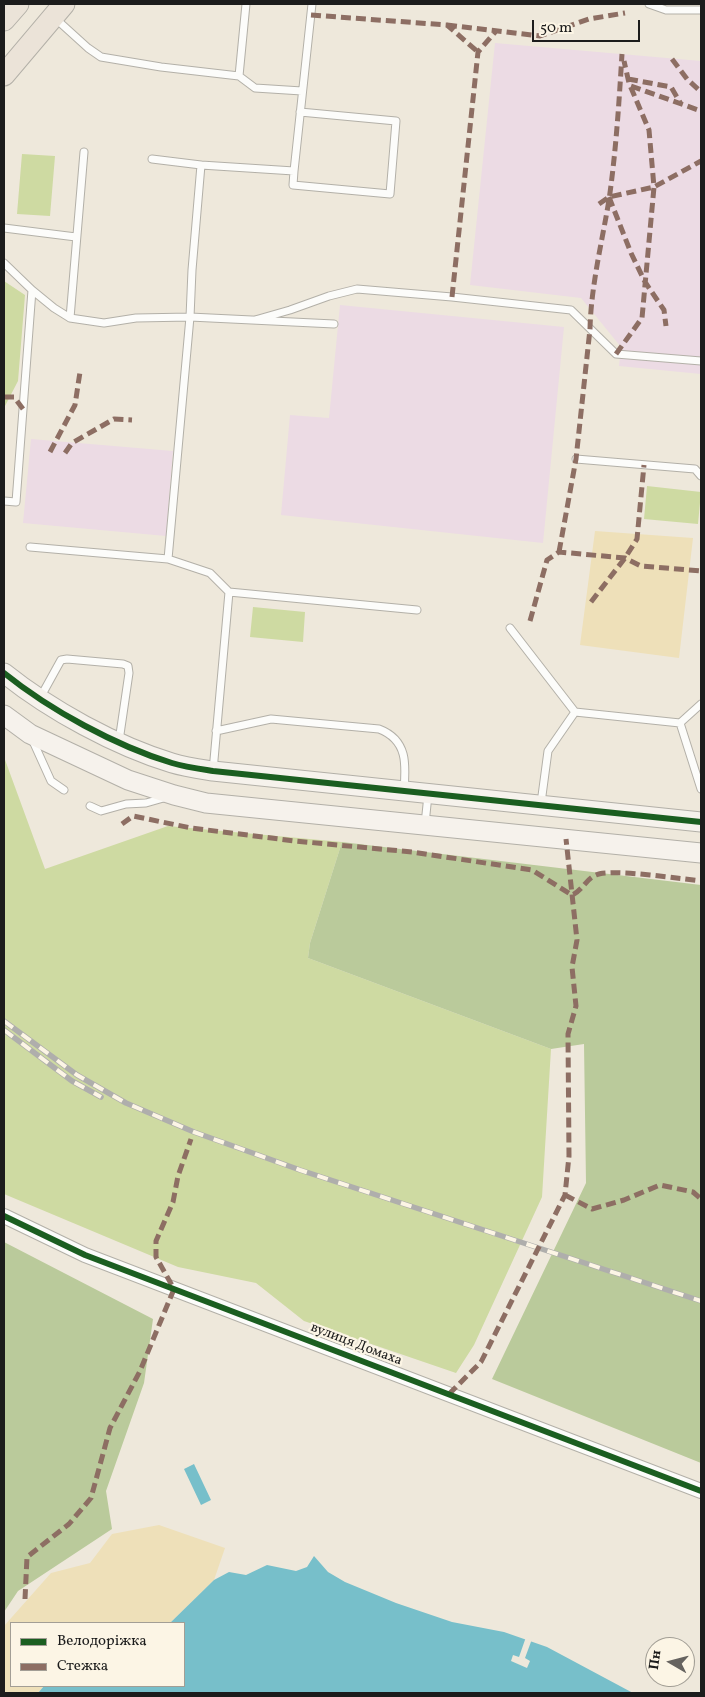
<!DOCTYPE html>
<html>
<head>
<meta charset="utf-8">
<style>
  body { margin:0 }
  #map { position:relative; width:705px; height:1697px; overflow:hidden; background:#eee8db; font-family:Vollkorn,serif }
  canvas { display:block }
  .frame { position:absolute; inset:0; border:5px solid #1c1c1c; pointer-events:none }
  .legend { position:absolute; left:10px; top:1622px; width:175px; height:65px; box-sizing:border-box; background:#fcf5e5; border:1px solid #a29e95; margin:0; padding:6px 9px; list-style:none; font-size:15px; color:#1c1c1c }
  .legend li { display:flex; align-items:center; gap:10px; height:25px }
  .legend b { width:25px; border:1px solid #a29e95 }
  .north { position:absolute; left:645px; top:1637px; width:50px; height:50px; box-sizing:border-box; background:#fcf5e5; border:1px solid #a29e95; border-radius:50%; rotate:278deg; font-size:14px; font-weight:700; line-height:20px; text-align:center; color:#1c1c1c }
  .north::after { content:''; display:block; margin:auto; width:18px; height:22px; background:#66635f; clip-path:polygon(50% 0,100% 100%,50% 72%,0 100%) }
  .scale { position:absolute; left:532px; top:20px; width:108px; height:22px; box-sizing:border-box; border:2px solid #1c1c1c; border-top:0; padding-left:6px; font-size:15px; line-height:18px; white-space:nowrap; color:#1c1c1c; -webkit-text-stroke:4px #fcf5e5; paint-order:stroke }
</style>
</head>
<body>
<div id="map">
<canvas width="705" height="1697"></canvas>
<div class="frame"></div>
<ul class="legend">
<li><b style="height:6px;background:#1b5e20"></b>Велодоріжка</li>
<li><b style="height:6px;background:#8d6e63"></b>Стежка</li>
</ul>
<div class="north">Пн</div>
<div class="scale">50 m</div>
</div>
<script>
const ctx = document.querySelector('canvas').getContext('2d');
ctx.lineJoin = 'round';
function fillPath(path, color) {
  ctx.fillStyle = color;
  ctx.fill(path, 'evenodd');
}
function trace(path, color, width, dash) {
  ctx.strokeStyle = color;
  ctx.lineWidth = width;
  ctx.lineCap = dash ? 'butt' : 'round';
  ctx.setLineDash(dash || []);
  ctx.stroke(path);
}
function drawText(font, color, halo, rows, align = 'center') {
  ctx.font = font + ' Vollkorn,serif';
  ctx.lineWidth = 4.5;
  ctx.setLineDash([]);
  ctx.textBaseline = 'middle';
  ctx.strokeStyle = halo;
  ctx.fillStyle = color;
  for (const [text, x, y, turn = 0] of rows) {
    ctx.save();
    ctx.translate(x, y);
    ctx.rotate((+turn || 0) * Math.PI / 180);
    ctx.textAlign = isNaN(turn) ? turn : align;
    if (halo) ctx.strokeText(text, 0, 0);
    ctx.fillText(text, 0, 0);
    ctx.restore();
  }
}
fillPath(new Path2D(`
  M495 43 701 61V374L619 366 621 347 581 298 470 285Z
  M340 305 564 327 543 543 281 515 290 415 329 418Z
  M31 439 173 451 166 536 23 523Z`), '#ecdbe4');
fillPath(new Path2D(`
  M22 154 55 156 50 216 17 214Z
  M4 281 25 295 18 381 4 408Z
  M647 486 701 492 698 524 644 519Z
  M253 607 305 612 303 642 250 637Z
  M4 757 45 869 168 826 342 842 310 943 308 958 551 1049 542 1197 474 1345 456 1373 304 1321 256 1283 178 1267 4 1194Z`), '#cedaa2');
fillPath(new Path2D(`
  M342 842 701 885V1463L492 1379 586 1183 584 1044 551 1049 308 958 310 943Z
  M4 1242 153 1319 144 1383 106 1491 112 1529 18 1591 4 1612Z`), '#baca9b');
fillPath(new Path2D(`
  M595 531 693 538 679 658 580 645Z
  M159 1525 225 1548 214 1580 170 1623H11V1686H44L38 1693H4V1626L51 1573 90 1563 112 1534Z`), '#eee0b9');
fillPath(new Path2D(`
  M194 1464 211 1500 201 1505 184 1469Z
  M314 1556 328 1572 345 1582 396 1603 452 1622 504 1632 547 1647 633 1693H38L44 1686H184V1623H170L214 1580 229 1572 246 1575 267 1565 296 1571 307 1567Z`), '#77bfca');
fillPath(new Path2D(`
  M526 1637 532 1639 525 1658 530 1661 527 1668 511 1661 513 1655 519 1657Z`), '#eee8db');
const lane = new Path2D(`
  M649 4 666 10H701
  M56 19 88 48 101 57 161 67 239 76 246 4
  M239 76 255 88 302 91
  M152 159 201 165
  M294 171 312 4
  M4 228 76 237
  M4 263 32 290 16 502 4 501
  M32 290 54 308 70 318 104 323 136 318 190 317 334 324
  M70 318 84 152
  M255 320 290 310 329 296 357 289 452 297 571 310 616 354 701 361
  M576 459 695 469 701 476
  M30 547 168 559 210 573 229 592 213 771
  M168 559 190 317 192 270 201 165 294 171 293 185 390 194 396 121 300 112
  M229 592 417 610
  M510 628 575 712 680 723 701 704
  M40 698 61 660 67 659 123 664 128 666 129 673 119 741
  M680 723 701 789
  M216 731 271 719 379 729C408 740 406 765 404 790
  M32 739 51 781 64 790
  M541 803 548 751 575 712
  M90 806 101 811 126 804 146 803 167 797
  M425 824 428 795`);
const street = new Path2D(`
  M4 1216 85 1255 701 1491`);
const secondary = new Path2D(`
  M4 673C50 710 116 746 172 763 185 767 200 769 213 771L701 822
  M4 715 30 734 128 780 174 795 206 803 701 853`);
const primary = new Path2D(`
  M4 20 18 4
  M4 75 64 4`);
trace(lane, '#b3b0a8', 9);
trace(street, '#b3b0a8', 16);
trace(secondary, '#b3b0a8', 21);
trace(primary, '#b3b0a8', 23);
trace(lane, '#fcfcfa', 7);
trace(street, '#fcfcfa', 14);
trace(secondary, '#f6f2ec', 19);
trace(primary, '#ebe3d8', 21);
const rail = new Path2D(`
  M4 1021 77 1075 126 1103 194 1132 300 1170 701 1301
  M4 1030 72 1081 101 1097`);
trace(rail, '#afaeac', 5.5);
trace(rail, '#fcf5e5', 4, [11]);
trace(new Path2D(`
  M311 15 447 25 478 52
  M447 25 540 36 589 19 625 13
  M672 59 687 79 701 92
  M628 79 671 87 681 104
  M631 86 701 111
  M609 197 631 253 645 282 664 310 666 326
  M599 204 609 197 654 187 701 161
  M452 297 478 52 496 31
  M616 354 642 318 654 187 649 130 629 83 624 61
  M4 397H14L23 409
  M50 452 75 405 80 372
  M65 453 72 443 114 419 132 420
  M559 552 576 459 590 329C591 286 602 242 609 200 616 151 619 103 622 54
  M591 602 625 558 637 539 644 465
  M530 621 547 560 559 552 625 558 641 566 701 571
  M122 824 133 816 191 828 295 841 412 852 532 870 572 895C582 891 586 879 596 875 610 868 682 879 701 881
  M565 1195 592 1209 624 1200 660 1185 693 1192 701 1199
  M449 1394 481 1362 565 1195 569 1156 568 1034 576 1006 572 967 577 940 566 839
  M25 1599 27 1557 69 1524 91 1498 110 1428 140 1371 174 1289 156 1257V1241L173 1202 178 1176 191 1139`), '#8d6e63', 5, [10, 5]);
trace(new Path2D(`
  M4 673C50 710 116 746 172 763 185 767 200 769 213 771L701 822
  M4 1216 85 1255 701 1491`), '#1b5e20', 6);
drawText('14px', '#1c1c1c', '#fcf5e5', [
  ["вулиця Домаха",356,1345,21]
]);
</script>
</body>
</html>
